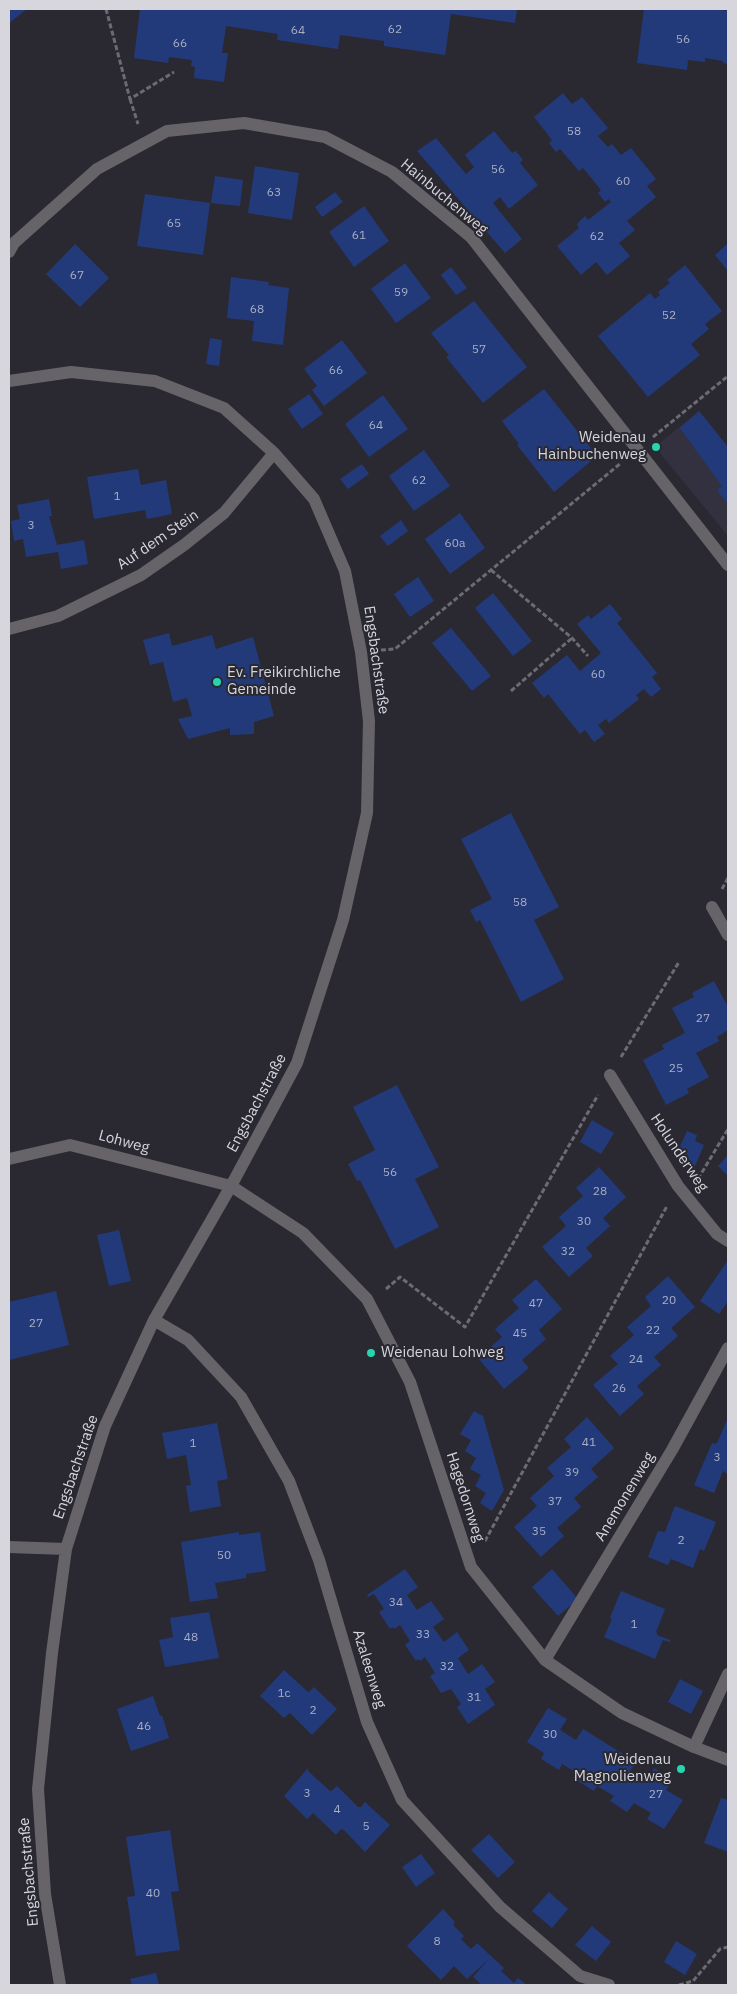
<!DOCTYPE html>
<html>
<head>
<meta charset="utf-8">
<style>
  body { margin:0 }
  #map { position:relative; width:737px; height:1994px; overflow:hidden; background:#2a2932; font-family:"IBM Plex Sans",sans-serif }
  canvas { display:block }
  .frame { position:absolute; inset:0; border:10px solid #d6d6dc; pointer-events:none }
</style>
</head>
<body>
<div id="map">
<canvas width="737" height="1994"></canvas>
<div class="frame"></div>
</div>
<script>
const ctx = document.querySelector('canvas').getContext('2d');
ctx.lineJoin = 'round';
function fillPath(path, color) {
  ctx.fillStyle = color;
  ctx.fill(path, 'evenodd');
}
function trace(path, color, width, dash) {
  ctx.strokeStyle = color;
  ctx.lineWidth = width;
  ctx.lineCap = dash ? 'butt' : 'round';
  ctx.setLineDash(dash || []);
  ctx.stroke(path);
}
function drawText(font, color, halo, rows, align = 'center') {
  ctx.font = font + ' "IBM Plex Sans",sans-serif';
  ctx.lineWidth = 4;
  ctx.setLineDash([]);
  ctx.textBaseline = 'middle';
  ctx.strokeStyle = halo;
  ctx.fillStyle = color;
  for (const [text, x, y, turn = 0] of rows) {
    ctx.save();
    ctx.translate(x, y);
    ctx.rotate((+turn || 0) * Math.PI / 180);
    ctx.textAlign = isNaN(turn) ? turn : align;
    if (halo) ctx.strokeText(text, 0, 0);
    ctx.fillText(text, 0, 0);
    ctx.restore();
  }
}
fillPath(new Path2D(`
  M699 411 728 447V536L655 447Z`), '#333140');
fillPath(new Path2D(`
  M9 9H27L9 23Z
  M140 9H517L515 23 451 14 445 55 384 46V41L340 35 338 49 277 40 278 34 226 26 222 53H228L224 82 194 78 195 67 191 66 192 60 169 57 168 63 134 58Z
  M644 9H716L728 11V64L723 63V61L705 58V62L688 60 687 70 637 63Z
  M563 93 572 104 582 97 608 128 598 136 608 147 612 144 621 155 631 148 656 179 647 186 656 197 627 221 635 230 619 243 630 256 607 275 596 262 581 275 557 246 579 228 577 224 585 216 588 220 611 202 609 199 605 202 598 193 601 190 583 168 579 171 560 149 556 152 549 143 552 140 534 117Z
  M494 131 512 153 516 151 523 160 520 163 538 185 509 209 500 197 493 203 522 239 505 253 417 151 436 138 466 174 474 167 465 155Z
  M255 166 299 173 292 220 248 213Z
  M215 176 243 180 240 206 211 203Z
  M335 192 343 202 322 217 315 207Z
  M145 194 210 203 203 255 137 246Z
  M364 206 389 241 354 267 329 232Z
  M728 243V271L715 255Z
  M75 244 109 278 80 307 46 274Z
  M405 263 431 298 396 323 371 289Z
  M685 265 722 311 705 324 709 329 691 344 700 355 648 397 598 336 650 293 655 299 660 295 658 292 670 283 667 280Z
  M451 267 467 288 456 295 441 275Z
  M231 277 269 282 268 285 289 288 283 345 252 341 254 321 227 318Z
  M474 301 527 367 483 403 446 357 449 355 431 333Z
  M210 338 222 340 219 366 206 364Z
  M342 340 367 373 324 406 312 390 317 386 304 369Z
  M544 389 597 456 554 492 517 445 519 444 502 421Z
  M309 394 323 414 302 429 288 409Z
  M383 395 408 429 369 457 345 424Z
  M699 411 728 447V504L717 490 722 486 680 428Z
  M424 450 450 486 414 511 389 476Z
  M362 464 369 474 348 489 340 479Z
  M138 469 141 485 166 480 172 514 147 519 145 510 94 519 87 477Z
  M49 499 52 516H49L57 545 84 540 88 564 61 569 58 552 26 557 23 539 14 541 11 521 20 519 17 505Z
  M460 513 485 548 450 574 425 539Z
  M401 520 408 531 388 546 380 536Z
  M418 577 434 601 410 617 394 594Z
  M493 593 532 641 513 656 475 608Z
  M610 604 622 619 617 623 657 673 652 677 661 689 651 697 644 689 636 695 639 699 609 723 606 719 598 725 605 734 594 742 585 730 580 734 548 694 544 698 532 683 567 655 580 671 601 653 577 624 588 615 591 619Z
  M451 628 491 676 472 691 432 643Z
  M169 633 172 646 212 635 216 649 253 637 274 716 254 722V734L230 735V728L188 739 178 719 192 716 187 698 173 702 163 662 150 665 143 640Z
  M511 813 559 907 534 920 564 979 521 1002 480 920 476 922 470 910 492 899 461 839Z
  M714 981 728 1007V1030L717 1037 719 1041 696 1053 709 1077 687 1089 689 1093 666 1105 643 1060 664 1049 662 1045 685 1033 672 1008 694 997 692 993Z
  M397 1085 439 1167 415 1179 439 1227 395 1249 360 1180 357 1181 348 1164 375 1150 353 1107Z
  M592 1120 614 1133 601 1154 580 1142Z
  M687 1131 697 1135 695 1141 704 1145 695 1166 685 1161 688 1155 678 1151Z
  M728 1155V1176L718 1166Z
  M599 1167 626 1197 603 1218 610 1226 586 1248 593 1256 569 1277 542 1247 566 1226 559 1217 583 1196 576 1188Z
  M119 1230 131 1281 109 1286 97 1235Z
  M728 1260V1301L719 1314 700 1301Z
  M668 1276 695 1307 671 1328 678 1336 654 1357 661 1365 637 1386 644 1394 620 1416 593 1385 618 1364 610 1356 634 1335 627 1327 651 1306 645 1297Z
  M536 1279 562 1309 539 1330 546 1339 522 1360 529 1368 504 1389 478 1358 502 1337 495 1329 519 1308 512 1300Z
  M56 1291 69 1345 9 1360V1302Z
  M474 1411 483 1416 504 1490 492 1511 480 1503 486 1493 475 1486 481 1475 470 1469 476 1458 465 1451 471 1440 460 1434Z
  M587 1417 614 1448 591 1469 598 1477 574 1498 581 1507 557 1528 564 1536 541 1557 514 1527 537 1506 530 1498 554 1476 547 1468 571 1447 564 1439Z
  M728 1418V1474L723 1471 714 1493 694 1485 712 1443 715 1444 717 1443Z
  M217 1423 228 1479 217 1481 221 1506 190 1512 186 1486 191 1485 186 1455 167 1459 162 1433Z
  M675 1506 716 1522 704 1551 700 1549 693 1568 671 1559 668 1565 648 1557 658 1531 665 1532Z
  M239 1532V1535L260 1532 266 1571 246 1574V1578L215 1583 218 1598 190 1602 181 1542Z
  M405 1569 418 1587 407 1595 417 1610 431 1601 444 1619 433 1627 444 1642 457 1632 469 1650 458 1658 468 1674 482 1664 495 1682 485 1689 495 1705 468 1724 457 1707 461 1704 451 1689 441 1693 430 1676 435 1673 425 1657 420 1661 418 1659 416 1661 405 1645 410 1641 400 1625 394 1629 393 1627 390 1629 379 1612 384 1609 374 1594 368 1597 367 1595Z
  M552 1569 578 1599 558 1616 532 1587Z
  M621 1591 665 1609 656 1632 657 1633V1635L670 1640V1642L663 1640 655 1659 604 1637 612 1619 610 1618 611 1615Z
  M209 1612 219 1658 165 1667 159 1640 173 1637 170 1618Z
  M284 1670 307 1691 309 1692 314 1687 337 1709 312 1735 290 1713 284 1718 260 1696Z
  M680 1679 703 1691 691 1714 668 1702Z
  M153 1696 160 1716 162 1715 169 1738 131 1751 117 1709Z
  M548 1708 567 1719 560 1730 576 1740 583 1729 636 1762 629 1773 645 1783 654 1768 673 1779 666 1790 683 1800 664 1829 647 1819 651 1813 634 1803 627 1812 610 1801 614 1796 597 1786 594 1791 576 1780 579 1774 562 1764 559 1770 541 1759 544 1753 527 1742Z
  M308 1768V1771L330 1791H331L337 1786 358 1807H361L365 1802 390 1825 365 1852 344 1830 341 1829 336 1835 313 1813 307 1819 284 1796Z
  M721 1798 728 1800V1852L704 1843Z
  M170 1830 179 1891 171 1892 180 1950 136 1956 127 1897 135 1896 126 1837Z
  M489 1834 515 1862 498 1878 471 1850Z
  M421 1854 435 1873 416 1887 402 1867Z
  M549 1892 568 1909 552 1928 532 1911Z
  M443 1909 455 1922 453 1925 464 1936 461 1939 471 1949 477 1943 504 1968 501 1971 514 1983 518 1978 527 1985H482L473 1977 489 1959 467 1979 454 1966 441 1980 407 1946Z
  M592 1926 611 1942 596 1961 575 1945Z
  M676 1941 697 1954 685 1975 664 1962Z
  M156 1973 159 1985H132L130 1979Z`), '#233a7a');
trace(new Path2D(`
  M106 9 130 99 174 72
  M130 99 138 124
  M653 437 728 376
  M491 570 572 638 588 656
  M381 650 395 649 621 463
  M511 691 572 638
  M722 889 728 878
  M621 1057 679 962
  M698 1179 728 1129
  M386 1289 400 1277 465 1327 598 1095
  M485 1541 667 1206
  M679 1985 693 1981 720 1949 728 1947`), '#6c6b73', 3, [5, 2.5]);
trace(new Path2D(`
  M9 252 14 243 97 169 167 131 244 123 325 137 392 172 471 237 728 565
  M9 381 71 372 155 381 224 408 274 453 314 499 345 571 361 652 369 721 367 813 343 920 297 1063 231 1186 154 1320 105 1426 66 1549 52 1653 38 1789 45 1894 60 1985
  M9 629 58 616 141 575 184 545 224 513 274 453
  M712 907 728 935
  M610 1075 678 1186 717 1234 728 1241
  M9 1159 70 1145 231 1186 303 1233 367 1299 410 1382 471 1567 545 1660 622 1713 694 1747 728 1760
  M154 1320 188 1340 241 1397 289 1481 319 1560 367 1722 402 1800 500 1907 580 1976 609 1985
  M9 1547 66 1549
  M545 1660 672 1450 728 1348
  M694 1747 728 1674`), '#676469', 12);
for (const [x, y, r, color] of [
  [656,447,5,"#26d5ae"],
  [217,682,5,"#26d5ae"],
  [371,1353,5,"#26d5ae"],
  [681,1769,5,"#26d5ae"]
]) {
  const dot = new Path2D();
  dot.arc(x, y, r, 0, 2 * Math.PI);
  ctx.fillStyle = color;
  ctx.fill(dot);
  trace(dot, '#2a2932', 2);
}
drawText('12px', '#a9afc4', null, [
  ["62",395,30],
  ["64",298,31],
  ["56",683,40],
  ["66",180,44],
  ["58",574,132],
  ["56",498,170],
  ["60",623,182],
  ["63",274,193],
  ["65",174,224],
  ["61",359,236],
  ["62",597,237],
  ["67",77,276],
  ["59",401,293],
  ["68",257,310],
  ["52",669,316],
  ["57",479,350],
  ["66",336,371],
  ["64",376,426],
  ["62",419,481],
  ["1",117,497],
  ["3",31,526],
  ["60a",455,544],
  ["60",598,675],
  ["58",520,903],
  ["27",703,1019],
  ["25",676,1069],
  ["56",390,1173],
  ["28",600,1192],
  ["30",584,1222],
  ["32",568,1252],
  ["20",669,1301],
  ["47",536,1304],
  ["27",36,1324],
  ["22",653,1331],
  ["45",520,1334],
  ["24",636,1360],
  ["26",619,1389],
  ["41",589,1443],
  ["1",193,1444],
  ["3",717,1458],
  ["39",572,1473],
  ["37",555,1502],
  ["35",539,1532],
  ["2",681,1541],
  ["50",224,1556],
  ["34",396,1603],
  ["1",634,1625],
  ["33",423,1635],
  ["48",191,1638],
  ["32",447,1667],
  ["1c",284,1694],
  ["31",474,1698],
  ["2",313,1711],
  ["46",144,1727],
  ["30",550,1735],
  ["3",307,1794],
  ["27",656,1795],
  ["4",337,1810],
  ["5",366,1827],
  ["40",153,1894],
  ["8",437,1942]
]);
drawText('15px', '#d6d6dc', '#2a2932', [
  ["Hainbuchenweg",444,197,40],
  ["Auf dem Stein",158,540,-34],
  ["Engsbachstraße",376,660,82],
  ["Engsbachstraße",257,1103,-62],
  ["Lohweg",124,1142,15],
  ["Holunderweg",679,1153,56],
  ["Engsbachstraße",76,1467,-71],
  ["Hagedornweg",465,1497,72],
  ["Anemonenweg",625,1497,-59],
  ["Azaleenweg",369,1669,73],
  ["Engsbachstraße",29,1872,-95]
]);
drawText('15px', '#d6d6dc', '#2a2932', [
  ["Weidenau",646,438],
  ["Hainbuchenweg",646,455],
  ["Ev. Freikirchliche",227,673,"left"],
  ["Gemeinde",227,690,"left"],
  ["Weidenau Lohweg",381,1353,"left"],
  ["Weidenau",671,1760],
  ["Magnolienweg",671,1777]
], 'right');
</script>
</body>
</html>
